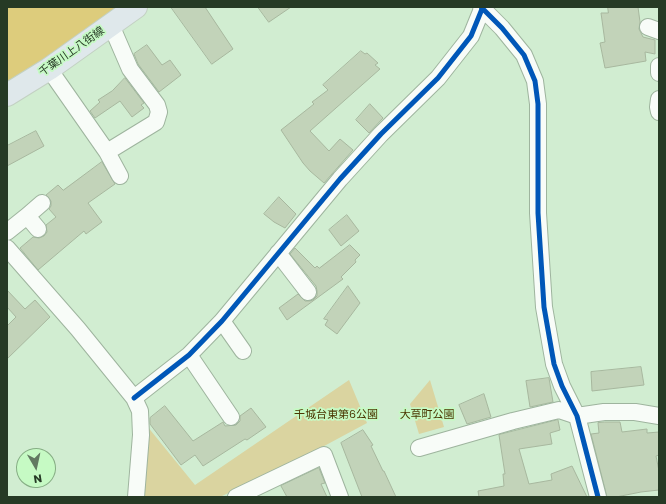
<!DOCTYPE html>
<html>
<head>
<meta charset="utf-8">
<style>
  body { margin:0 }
  #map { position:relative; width:666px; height:504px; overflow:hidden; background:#d1edd1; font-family:Poppins,sans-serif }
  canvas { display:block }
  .frame { position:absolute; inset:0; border:8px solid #263a25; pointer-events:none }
  .north { position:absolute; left:16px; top:448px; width:40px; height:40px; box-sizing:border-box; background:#c6fac4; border:1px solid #86ad84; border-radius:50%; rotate:171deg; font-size:11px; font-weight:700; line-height:16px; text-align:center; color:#263a25 }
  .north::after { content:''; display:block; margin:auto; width:14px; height:18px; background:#627961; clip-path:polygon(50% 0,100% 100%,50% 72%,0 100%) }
</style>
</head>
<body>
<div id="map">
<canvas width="666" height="504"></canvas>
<div class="frame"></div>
<div class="north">N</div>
</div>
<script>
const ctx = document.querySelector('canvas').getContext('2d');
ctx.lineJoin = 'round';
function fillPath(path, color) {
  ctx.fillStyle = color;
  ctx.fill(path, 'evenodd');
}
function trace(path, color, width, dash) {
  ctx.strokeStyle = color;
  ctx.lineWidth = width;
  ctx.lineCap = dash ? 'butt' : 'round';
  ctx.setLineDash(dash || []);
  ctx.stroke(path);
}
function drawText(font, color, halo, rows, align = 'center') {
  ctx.font = font + ' Poppins,"Noto Sans JP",sans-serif';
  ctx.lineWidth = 3.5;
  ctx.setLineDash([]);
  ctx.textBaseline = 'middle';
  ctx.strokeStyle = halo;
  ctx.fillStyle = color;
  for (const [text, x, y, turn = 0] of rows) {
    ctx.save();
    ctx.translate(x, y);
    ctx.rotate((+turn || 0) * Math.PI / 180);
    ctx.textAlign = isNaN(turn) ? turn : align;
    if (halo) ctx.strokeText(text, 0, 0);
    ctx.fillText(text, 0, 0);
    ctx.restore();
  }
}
fillPath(new Path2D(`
  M349 380 367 423 313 452 220 497H141L147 426 195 485Z
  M430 380 444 427 419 434 410 404Z`), '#dad4a0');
fillPath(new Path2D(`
  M7 7H126L7 88Z`), '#ddcc7c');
const building = new Path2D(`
  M171 7H205L233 49 212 64Z
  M258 7H291L269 22Z
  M608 7H638L640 22 639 29 643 37 655 40V54L645 52 646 61 605 68 600 43 605 42 601 13H608Z
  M147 45 162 65 170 60 181 75 159 92 138 64 134 54Z
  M361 51 365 54 367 53 378 63 375 65 380 69 310 131 329 151 340 139 353 150 324 183 310 171 303 163 281 130 314 104 312 102 328 90 323 85Z
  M125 78 144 103 141 105 144 108 132 117 120 101 95 118 90 111 100 102 98 100 112 91Z
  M370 104 383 118 369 133 356 120Z
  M36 131 44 146 7 166V146Z
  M102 162 115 184 88 203 102 222 86 234 84 231 38 270 20 248 33 237 39 238 44 236 47 232 46 225 56 217 49 209 51 206V201L46 195 58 185 63 190Z
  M279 197 296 214 285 228 274 222 264 214Z
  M347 215 359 231 341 246 329 230Z
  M350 245 360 255 355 260 356 262 341 277 343 279 287 320 279 308 298 294 305 301H310L313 300 317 296V291L316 286 290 254 295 248 315 268 317 266 319 268Z
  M348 286 360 303 337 334 325 325 328 320 324 319Z
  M7 290 25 309 35 300 50 317 7 359V326L16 317 7 307Z
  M641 367 644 385 592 391 591 372Z
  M549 378 553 402 530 407 526 381Z
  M484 394 491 417 467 424 459 405Z
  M165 406 193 441 223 422 225 426 236 425 240 421V416L251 408 266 427 247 440 245 439 203 466 195 455 181 465 150 424V418Z
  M558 420 560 430 550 433 552 444 519 449 529 484 552 480 551 474 572 466 587 497H479L478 491 504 486 503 474H505L499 435Z
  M605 422H620L622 432 647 429V433L659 432V455L656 456 659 471V490L641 492 616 497H607L591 434 599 433 598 423Z
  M363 430 373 445 371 446 383 471H384L396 497H362L341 443Z
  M319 468 325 483 321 484 327 497H287L281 486Z`);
fillPath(building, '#c2d3b9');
trace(building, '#a7b79e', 1);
const street = new Path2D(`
  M481 7 502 28 524 55 535 81 538 104V213L544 307 554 364 562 386 577 416 598 497
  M648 27 659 31
  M659 66V73
  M49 69 107 152 120 176
  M659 99 658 107 659 112
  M107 152 156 122 159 112 157 105 130 69 111 25
  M27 216 38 229
  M7 232 27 216 42 203
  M7 248 78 329 134 398 140 411 141 435 136 497
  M278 253 308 292
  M222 321 243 351
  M189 355 231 417
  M134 398 189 355 222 321 340 179 381 134 438 78 471 36 482 9
  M419 448 513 421 559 410 577 416 604 412H635L659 416
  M236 497 324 455 340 497`);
const primary = new Path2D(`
  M7 95 49 69 136 7`);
trace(street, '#9eb49e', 18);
trace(primary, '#c3d1c3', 24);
trace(street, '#f8fcf8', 16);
trace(primary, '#dfe8eb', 22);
trace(new Path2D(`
  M481 7 502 28 524 55 535 81 538 104V213L544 307 554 364 562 386 577 416 598 497
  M134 398 189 355 222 321 340 179 381 134 438 78 471 36 482 9`), '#0057b8', 5);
drawText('11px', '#263a25', '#c6fac4', [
  ["千葉川上八街線",72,52,-35]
]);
drawText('11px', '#4b3602', '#c6fac4', [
  ["千城台東第6公園",336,415],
  ["大草町公園",427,415]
]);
</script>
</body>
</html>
